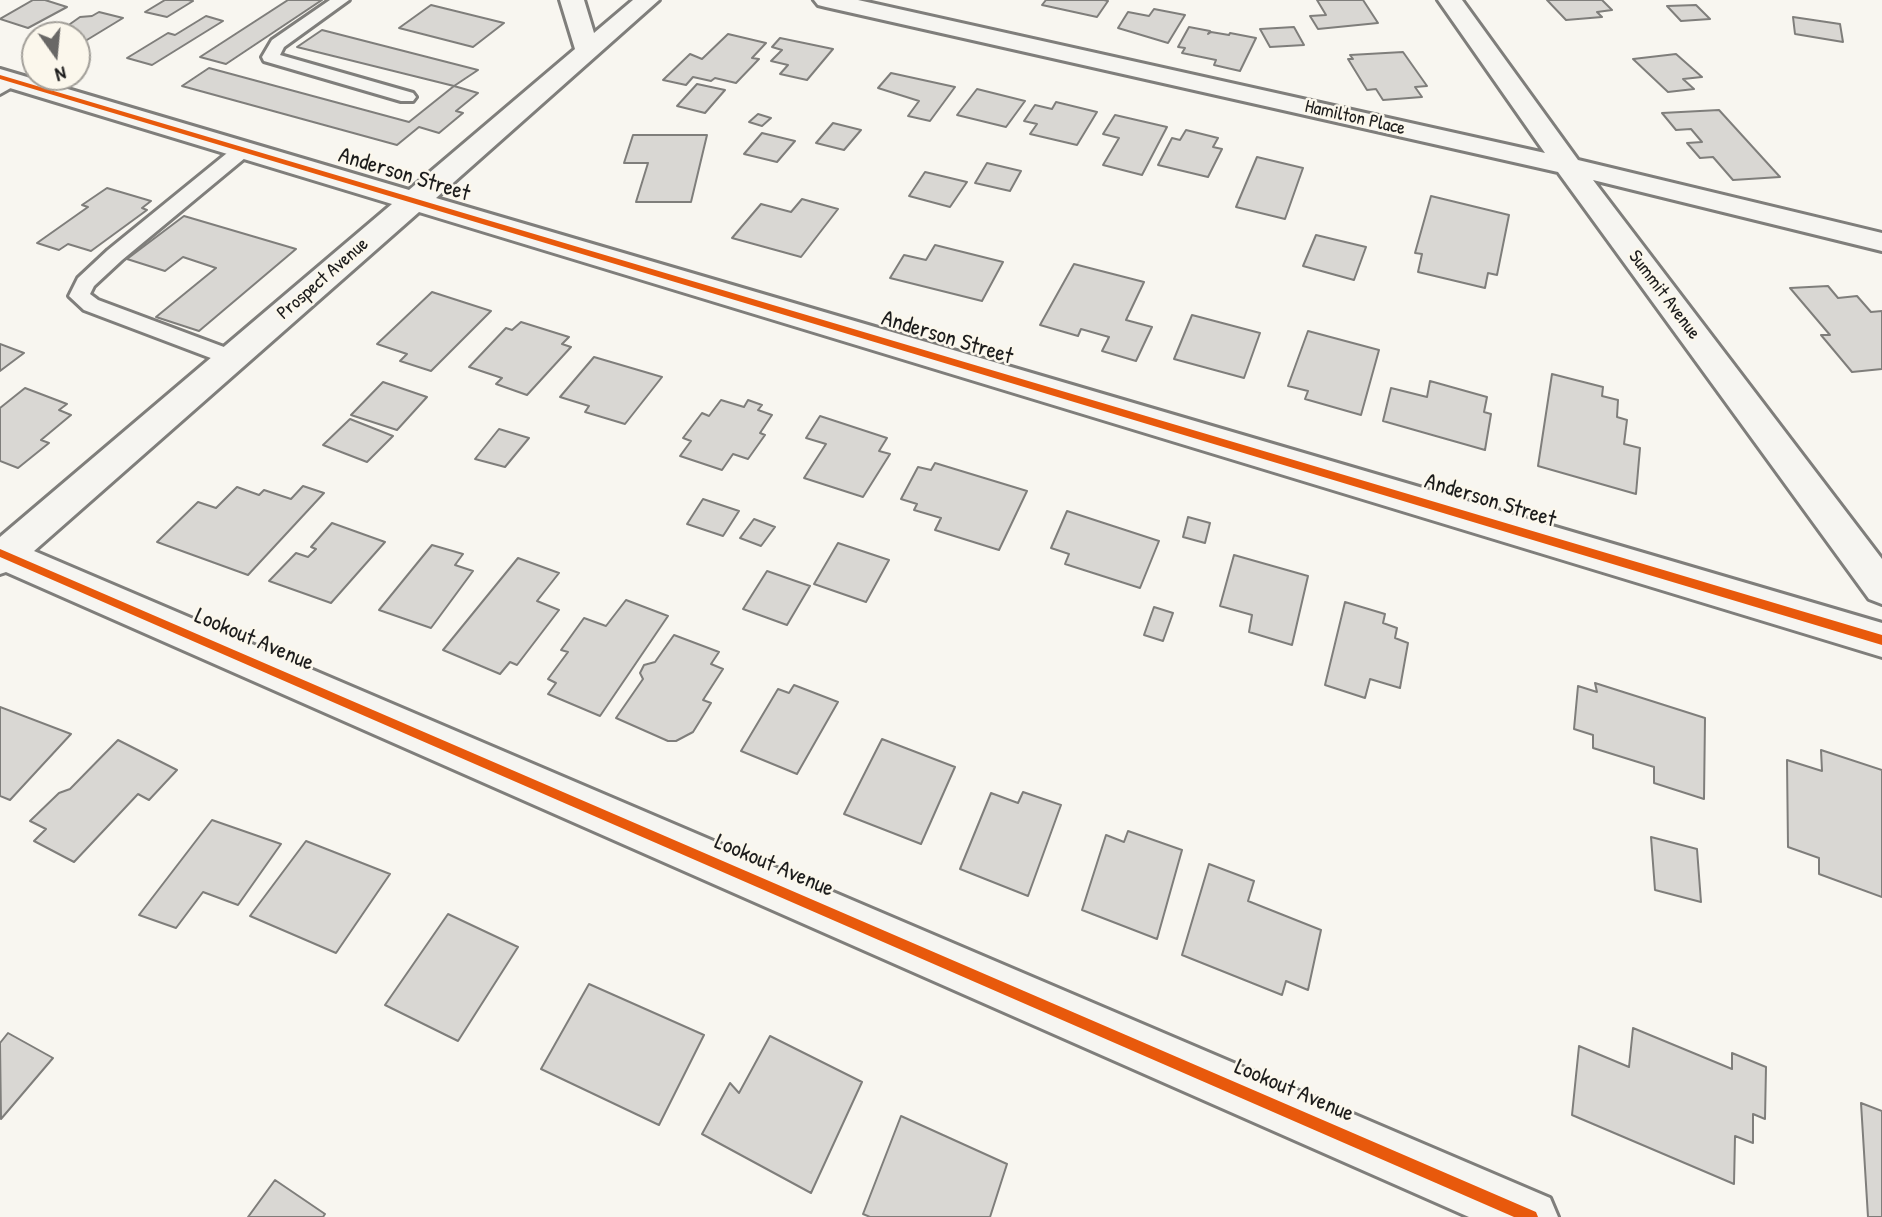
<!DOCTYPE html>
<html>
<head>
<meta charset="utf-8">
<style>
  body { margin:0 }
  #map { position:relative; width:1882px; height:1217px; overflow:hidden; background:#f8f6f0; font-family:"Patrick Hand",sans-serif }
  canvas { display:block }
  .north { position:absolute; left:21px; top:21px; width:70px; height:70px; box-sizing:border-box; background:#fbf7ec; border:2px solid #a29f99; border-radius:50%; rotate:165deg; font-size:19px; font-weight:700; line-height:28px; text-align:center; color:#1c1c1c }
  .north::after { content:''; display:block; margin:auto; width:24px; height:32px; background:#696866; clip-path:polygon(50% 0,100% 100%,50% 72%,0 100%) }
</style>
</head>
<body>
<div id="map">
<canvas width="1882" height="1217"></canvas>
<div class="north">N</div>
</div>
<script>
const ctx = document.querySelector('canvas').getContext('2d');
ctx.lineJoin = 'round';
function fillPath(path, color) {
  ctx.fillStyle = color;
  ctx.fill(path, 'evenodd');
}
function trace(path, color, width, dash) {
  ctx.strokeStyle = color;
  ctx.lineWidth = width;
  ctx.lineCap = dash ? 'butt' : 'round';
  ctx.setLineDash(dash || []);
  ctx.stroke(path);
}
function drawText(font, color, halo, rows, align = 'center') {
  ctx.font = font + ' "Patrick Hand",sans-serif';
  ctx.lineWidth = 5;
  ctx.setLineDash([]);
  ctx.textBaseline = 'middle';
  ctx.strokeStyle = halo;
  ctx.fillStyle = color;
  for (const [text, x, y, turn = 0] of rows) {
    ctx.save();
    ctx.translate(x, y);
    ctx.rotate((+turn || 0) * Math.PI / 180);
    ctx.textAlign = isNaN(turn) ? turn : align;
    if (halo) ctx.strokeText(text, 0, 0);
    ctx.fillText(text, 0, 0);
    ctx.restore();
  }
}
const building = new Path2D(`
  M33 0H45L67 7 28 28 0 19Z
  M165 0H188L193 1 167 17 145 12Z
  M288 0H322L226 64 200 57Z
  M1046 0H1104L1108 1 1097 17 1042 5Z
  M1317 0H1363L1378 23 1318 29 1310 16 1326 15Z
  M1547 0H1602L1612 10 1597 12 1602 17 1566 20Z
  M431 5 504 23 473 47 399 28Z
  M1696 5 1710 19 1681 21 1667 6Z
  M1154 9 1185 15 1168 43 1118 28 1128 12 1149 16Z
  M99 12 123 18 77 46V35H39L54 26 63 29 80 17 92 16Z
  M206 16 223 21 152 65 127 58 168 33 175 35Z
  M1793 17 1840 24 1843 42 1795 34Z
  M1189 27 1210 31 1208 34 1211 32 1229 35 1230 33 1256 38 1240 71 1214 65 1216 60 1182 53 1185 48 1178 47Z
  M1294 27 1304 45 1270 47 1260 29Z
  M322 30 478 70 454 86 297 47Z
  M728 34 766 43 752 58 759 59 736 83 715 78 711 81 693 77 686 85 663 80 690 54 702 59Z
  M780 38 833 49 807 80 780 74 788 65 771 61 782 50 772 47Z
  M1403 52 1427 86 1415 87 1422 97 1383 100 1376 89 1367 90 1348 59H1353L1350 55Z
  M1676 54 1702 77 1683 79 1694 89 1668 92 1633 59Z
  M209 68 409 122 454 86 478 93 456 111 463 113 439 133 419 127 397 145 182 86Z
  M891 73 955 87 930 121 908 116 919 101 878 88Z
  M697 84 725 90 705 113 677 106Z
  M977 89 1025 101 1006 127 957 115Z
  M1056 102 1097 112 1077 145 1030 134 1037 124 1024 121 1035 105 1052 109Z
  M1719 110 1780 177 1733 180 1713 157 1700 158 1687 143 1702 142 1691 129 1676 130 1662 113Z
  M758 114 771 118 762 126 749 122Z
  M1115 115 1167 127 1142 175 1103 165 1119 138 1103 134Z
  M833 123 861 130 844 150 816 143Z
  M1186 130 1218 138 1213 147 1222 149 1208 177 1158 165 1172 138 1180 140Z
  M762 133 795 141 777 162 744 154Z
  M633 135H707L691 202H636L648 163H624Z
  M1257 157 1303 168 1285 219 1236 207Z
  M987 163 1021 171 1010 191 975 183Z
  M925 172 967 182 950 207 909 196Z
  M107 188 151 201 142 208 147 210 91 251 68 244 59 250 37 243 88 207 82 205Z
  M1431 196 1509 215 1497 275 1488 273 1485 288 1418 272 1422 254 1415 253Z
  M802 199 838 209 801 257 732 238 761 204 791 212Z
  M184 216 296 249 199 331 156 317 216 268 183 257 165 271 127 259Z
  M1316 235 1366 247 1354 280 1303 266Z
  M935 245 1003 262 982 301 890 278 904 255 926 260Z
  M1074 264 1144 282 1126 320 1152 327 1136 361 1102 351 1109 337 1081 329 1078 336 1040 325Z
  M1828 286 1838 298 1857 296 1871 312 1882 311V369L1852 372 1821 335H1830L1790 288Z
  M432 292 491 311 431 371 400 361 407 354 377 344Z
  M1192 315 1260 333 1244 378 1174 359Z
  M521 322 569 337 562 344 571 347 527 395 496 384 502 378 469 367 506 328 512 330Z
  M1308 331 1379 350 1361 415 1305 399 1308 391 1288 386Z
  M0 344 24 353 0 371Z
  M594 357 662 377 625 424 585 412 589 406 560 397Z
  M1552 374 1603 387 1602 396 1618 400 1617 417 1627 420 1624 444 1640 448 1636 494 1538 466Z
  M1430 381 1487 397 1484 412 1491 414 1485 450 1383 421 1391 388 1427 397Z
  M383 382 427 397 397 430 351 415Z
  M25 388 67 404 59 410 71 415 41 440 49 443 18 468 0 461V408Z
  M721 400 744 407 748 400 762 405 758 410 772 415 760 433 765 435 748 459 733 454 722 470 680 456 691 441 683 438 702 413 709 416Z
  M820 416 887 438 879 451 890 454 863 497 804 478 826 444 806 438Z
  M350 419 393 436 367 462 323 445Z
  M499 429 529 438 505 467 475 459Z
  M935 463 1027 491 999 550 935 530 941 518 914 510 917 504 901 499 918 467 931 470Z
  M303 486 324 493 248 575 157 542 198 502 216 508 237 487 259 495 264 490 291 499Z
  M703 499 739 511 723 536 687 524Z
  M1067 511 1159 541 1140 588 1065 564 1069 554 1051 548Z
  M1188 517 1210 523 1205 543 1183 537Z
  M754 519 775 527 761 546 740 538Z
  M332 523 385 542 331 603 269 581 296 553 308 557 316 549 311 547Z
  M838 543 889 560 866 602 814 584Z
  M432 545 463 554 455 565 473 571 431 628 379 610Z
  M1234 555 1308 576 1292 645 1249 632 1252 615 1220 606Z
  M518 558 559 573 537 601 559 610 517 665 510 662 500 674 443 650Z
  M767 571 810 586 787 625 743 609Z
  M626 600 668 616 600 716 548 694 556 683 548 679 568 652 561 650 584 618 606 626Z
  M1345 602 1385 614 1383 623 1397 628 1395 638 1408 643 1400 688 1370 679 1365 698 1325 685Z
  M1154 607 1173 613 1163 641 1144 635Z
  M674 635 719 652 711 664 723 669 703 700 711 703 693 732 676 741H668L616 718 643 679 640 673 644 665 655 662Z
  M1595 683 1705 718 1704 799 1654 783V767L1593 748V735L1574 729 1578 686 1597 692Z
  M794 685 838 702 797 774 741 751 778 689 789 693Z
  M0 707 71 734 10 800 0 796Z
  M882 739 955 767 921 844 844 814Z
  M118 740 177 770 149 800 138 794 74 862 34 841 46 829 30 821 59 793 70 789Z
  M1821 750 1882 770V897L1819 874V858L1788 847 1787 760 1822 771Z
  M1023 792 1061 805 1028 896 960 869 991 793 1018 803Z
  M212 820 281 844 238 905 203 892 176 928 139 915Z
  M1128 831 1182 850 1157 939 1082 910 1106 835 1124 842Z
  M1651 837 1697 849 1701 902 1655 890Z
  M306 841 390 874 336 953 250 916Z
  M1209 864 1254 881 1248 901 1321 930 1308 990 1286 981 1282 995 1182 955Z
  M448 914 518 947 458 1041 385 1005Z
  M589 984 704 1035 659 1125 541 1069Z
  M1633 1028 1732 1069V1053L1766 1067 1765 1119 1753 1114V1143L1735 1136 1734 1184 1572 1115 1579 1046 1629 1067Z
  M8 1033 53 1058 1 1119 0 1043Z
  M770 1036 862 1082 811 1193 702 1134 730 1083 739 1093Z
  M1861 1103 1882 1111V1217H1868Z
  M901 1116 1007 1164 990 1217H870L863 1214Z
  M275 1180 325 1214 323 1217H248Z`);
fillPath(building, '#d9d7d3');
trace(building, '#7f7e7b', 2);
const service = new Path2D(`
  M330 0H349L284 47 280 55 413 93 416 97 413 101H401L264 61 262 57 272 40Z
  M14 76 20 77 23 81 0 94V82Z
  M244 143 253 149 251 153 122 260 94 286 90 294 98 300 240 353 243 358 240 363 232 366 224 363 84 310 69 296 78 278 108 250 237 145Z`);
const minor = new Path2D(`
  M560 0H584L594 33 633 0H659L436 198 1882 623V657L419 212 34 551 1550 1198 1558 1217H1469L6 572 0 574V537L392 204 0 85V69L409 190 575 49Z
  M814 0H858L1545 153 1438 0H1462L1578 160 1882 233V251L1593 180 1882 559V604L1869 599 1558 172 826 7 818 5Z`);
trace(service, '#7f7e7b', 6);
trace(minor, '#7f7e7b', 6);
fillPath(service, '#f6f5f1');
fillPath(minor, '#f6f5f1');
fillPath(new Path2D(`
  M0 75 1882 635V645L0 79Z
  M0 549 1536 1212 1538 1217H1514L0 557Z`), '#e8590c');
drawText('19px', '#1c1c1c', '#fbf7ec', [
  ["Hamilton Place",1355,118,13],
  ["Prospect Avenue",323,279,-41],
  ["Summit Avenue",1664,295,53]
]);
drawText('23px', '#1c1c1c', '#fbf7ec', [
  ["Anderson Street",404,175,17],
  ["Anderson Street",947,338,17],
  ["Anderson Street",1490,501,17],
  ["Lookout Avenue",254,640,23],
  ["Lookout Avenue",774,866,23],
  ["Lookout Avenue",1294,1091,23]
]);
</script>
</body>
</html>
